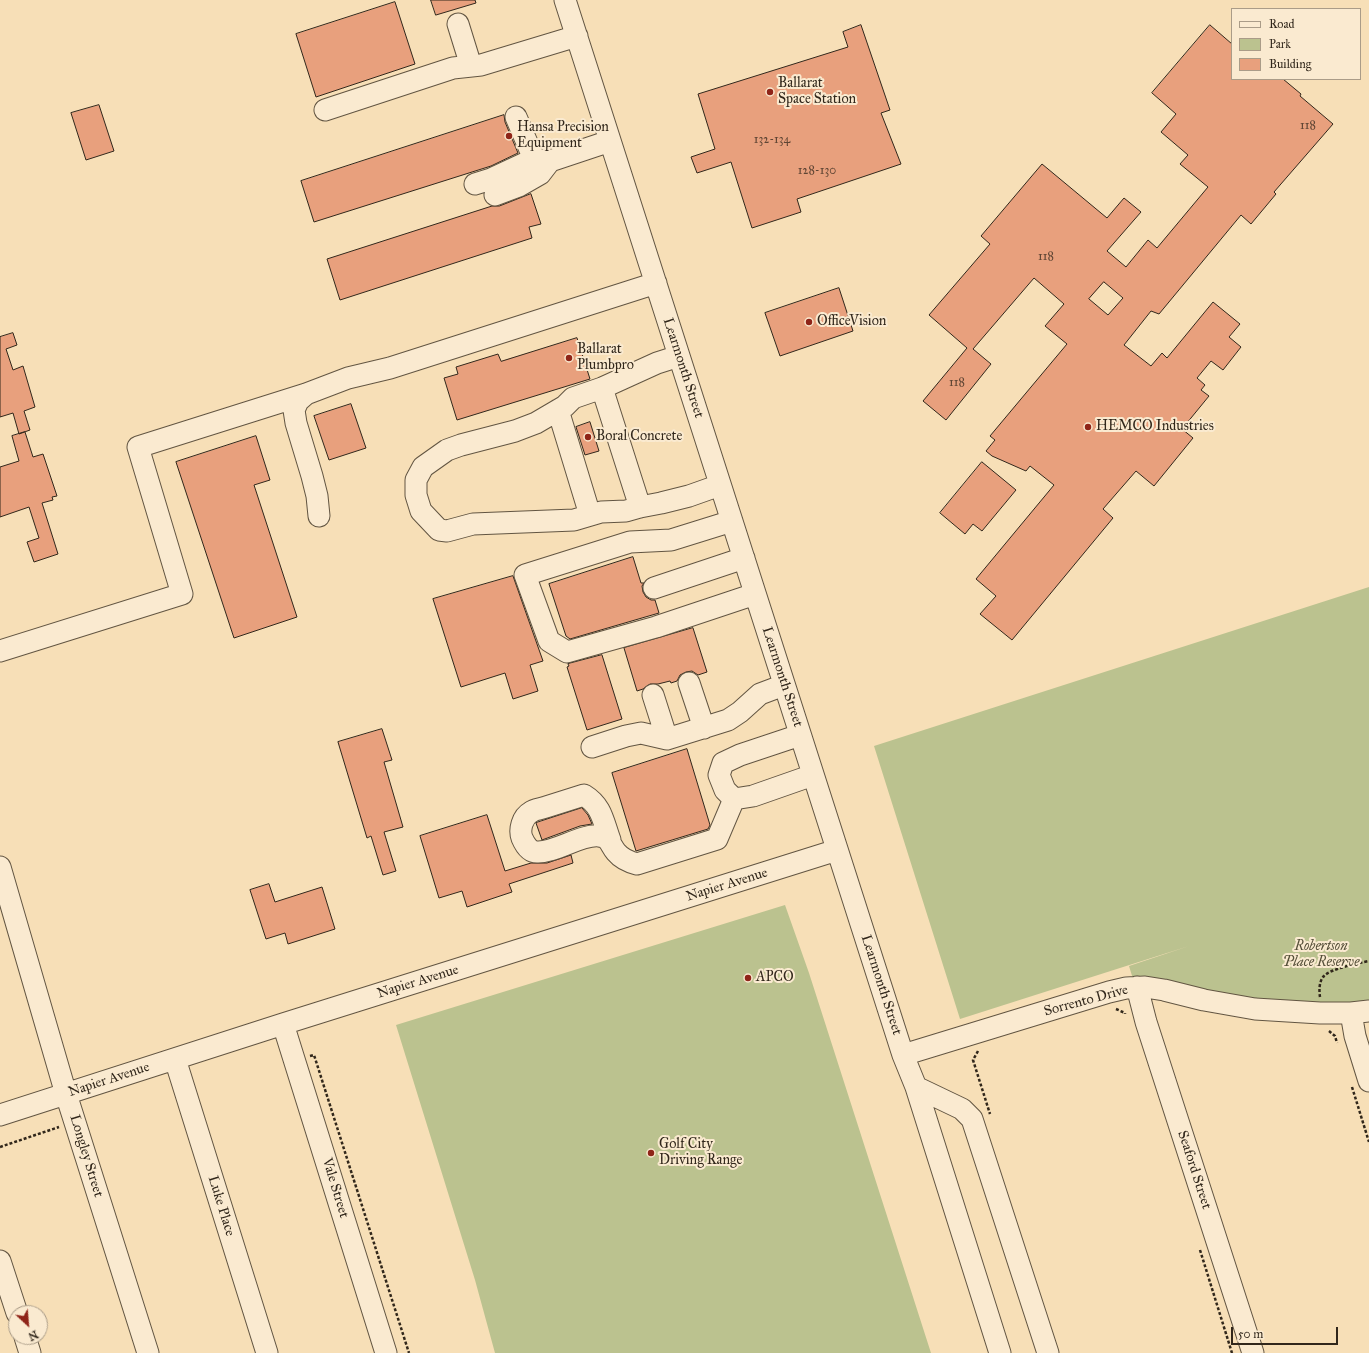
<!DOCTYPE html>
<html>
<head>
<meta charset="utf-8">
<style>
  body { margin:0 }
  #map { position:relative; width:1369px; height:1353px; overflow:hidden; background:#f7dfb7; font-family:"IM FELL Great Primer",serif }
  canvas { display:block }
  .legend { position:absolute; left:1231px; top:8px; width:130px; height:72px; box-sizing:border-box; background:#faead0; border:1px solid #aa9c88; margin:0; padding:5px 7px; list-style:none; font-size:12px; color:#31271b }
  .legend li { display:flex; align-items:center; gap:8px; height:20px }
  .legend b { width:20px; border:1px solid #aa9c88 }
  .north { position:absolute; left:8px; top:1305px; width:40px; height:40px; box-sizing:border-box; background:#faead0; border:1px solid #aa9c88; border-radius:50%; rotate:154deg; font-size:11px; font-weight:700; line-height:16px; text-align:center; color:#31271b }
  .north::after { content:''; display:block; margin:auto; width:14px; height:18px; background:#8f2418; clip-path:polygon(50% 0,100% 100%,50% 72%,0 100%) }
  .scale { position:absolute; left:1231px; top:1327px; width:107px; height:18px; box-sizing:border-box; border:2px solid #31271b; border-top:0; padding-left:5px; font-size:12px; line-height:14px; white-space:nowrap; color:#31271b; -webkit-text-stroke:3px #faead0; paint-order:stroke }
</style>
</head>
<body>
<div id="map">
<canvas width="1369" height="1353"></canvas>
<ul class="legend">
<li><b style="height:5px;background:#faead0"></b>Road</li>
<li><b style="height:11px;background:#bbc28f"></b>Park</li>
<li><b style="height:11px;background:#e8a07d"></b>Building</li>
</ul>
<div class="north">N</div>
<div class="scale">50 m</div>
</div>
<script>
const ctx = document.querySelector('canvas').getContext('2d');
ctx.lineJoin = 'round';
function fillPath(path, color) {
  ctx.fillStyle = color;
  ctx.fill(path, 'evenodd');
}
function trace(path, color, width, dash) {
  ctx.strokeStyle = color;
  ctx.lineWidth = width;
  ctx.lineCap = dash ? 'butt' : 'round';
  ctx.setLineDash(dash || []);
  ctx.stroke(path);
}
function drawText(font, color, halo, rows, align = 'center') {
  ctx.font = font + ' "IM FELL Great Primer",serif';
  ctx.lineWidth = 4;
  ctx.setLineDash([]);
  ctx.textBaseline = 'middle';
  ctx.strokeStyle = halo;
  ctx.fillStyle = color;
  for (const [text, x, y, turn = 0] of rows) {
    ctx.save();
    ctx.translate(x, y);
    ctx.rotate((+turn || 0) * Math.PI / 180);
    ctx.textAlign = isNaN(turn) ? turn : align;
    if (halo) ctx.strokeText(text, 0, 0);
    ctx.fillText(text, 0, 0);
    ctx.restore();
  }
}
fillPath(new Path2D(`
  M1369 587V1001L1325 1004 1257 1000 1133 979 1129 966 1189 946 960 1019 874 746Z
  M785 905 809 973 931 1353H495L475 1280 396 1025Z`), '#bbc28f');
const building = new Path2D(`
  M431 0H475L476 3 436 15Z
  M395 2 415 64 316 97 296 34Z
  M861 25 890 110 881 113 901 164 797 199 801 212 752 228 731 162 697 173 691 157 715 149 698 94 848 47 843 32Z
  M1210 25 1232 44V79H1283L1301 94 1300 96 1333 124 1274 192 1276 194 1251 224 1241 215 1159 314 1151 311 1124 345 1151 366 1162 353 1167 358 1213 302 1240 324 1229 337 1241 347 1223 370 1211 361 1197 378 1205 385 1201 390 1209 396 1182 429 1193 438 1154 486 1136 471 1103 509 1113 518 1012 640 980 614 996 596 976 579 1054 485 1030 466 1026 471 992 456 986 451 995 440 990 436 1067 344 1045 326 1064 304 1034 278 973 349 991 364 946 420 923 401 967 348 929 315 990 244 981 236 1042 164 1107 218 1124 198 1141 212 1107 251 1126 267 1148 240 1157 248 1208 187 1180 164 1188 155 1161 132 1176 114 1152 93ZM1104 282 1123 298 1108 315 1089 299Z
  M99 105 114 151 86 160 71 113Z
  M504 115 505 122 518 153 491 166 314 222 301 181Z
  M531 194 541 224 529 227 532 238 340 300 327 259 492 206H499Z
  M839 288 853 331 780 356 765 313Z
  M13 333 17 345 6 349 13 370 23 366 35 407 24 411 30 430 19 434 13 413 0 417V337Z
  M577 338 590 379 457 420 444 378 458 374 456 367 498 354 501 361Z
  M351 404 366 448 329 460 314 416Z
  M590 422 599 451 585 455 576 427Z
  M25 432 33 457 43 454 57 496 52 497 53 500 42 503 58 554 34 562 27 542 39 538 29 507 0 517V467L19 461 12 436Z
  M256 436 270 480 254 485 297 617 234 638 176 462Z
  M982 462 1016 490 982 531 973 524 965 534 940 513Z
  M633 557 641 583H644L642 586 643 592 646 597 651 600H655L659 613 570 639 566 636 549 584Z
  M513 576 543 661 530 665 538 691 513 699 505 673 461 687 433 599Z
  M693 628 707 672 698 675 692 671 686 672 680 675 677 681 671 683 670 681 658 684H650L643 689 637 691 624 648Z
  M602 655 622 719 587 730 567 667 569 666 568 664Z
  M382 729 392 760 384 762 403 827 384 832 396 871 383 875 371 836 367 838 338 742Z
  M687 749 710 825 708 829 636 851 612 773Z
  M582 808 588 815 592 824 580 826 542 840 536 823Z
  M487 815 505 871 531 863H547L571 855 573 863 509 884 512 892 467 907 462 891 439 898 420 836Z
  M269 884 275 902 322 887 335 929 288 944 285 933 266 939 250 890Z`);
fillPath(building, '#e8a07d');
trace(building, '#31271b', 1);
const minor = new Path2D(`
  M565 0 903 1055 916 1087 1000 1353
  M458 24 471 66
  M325 110 453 68 481 65 577 36
  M516 117 534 159 550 161 610 141
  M475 184 491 179 534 159
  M495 195 519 186 540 174 550 161
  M679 356 657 363 602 388 573 398 565 406 536 423 515 431 461 445 447 450 423 467 416 480V495L421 511 439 530 447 531 473 524 574 520 601 512 626 511 640 507 661 503 689 496 720 485
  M602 388 640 507
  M306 394 298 401 294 410 296 423 312 476 317 496 319 516
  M558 410 590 515
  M732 521 671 540 630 542 525 575 549 641 567 652 656 627 755 594
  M654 588 744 558
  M0 651 182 594 138 447 306 394 348 378 390 368 656 283
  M689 683 704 728
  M653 695 667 739
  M800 735 740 755 723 763 719 775 725 790 734 799 753 796 813 775
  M592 747 626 736 641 733 667 739 728 720 740 712 760 694 784 685
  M610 840C603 821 602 806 584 795 571 799 559 803 546 807 541 809 535 809 531 812 522 817 519 830 522 838 525 845 530 852 537 852 555 853 581 834 599 836 610 837 610 845 616 852 621 858 629 862 637 864L717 839 734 799
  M0 867 66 1094 148 1353
  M1137 987 1146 1022 1253 1353
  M1351 1013 1355 1036 1369 1081
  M283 1024 386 1353
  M903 1055 1109 992 1126 988 1145 987 1164 990 1204 1000 1255 1009 1320 1013H1351L1369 1011
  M175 1059 267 1353
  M916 1087 962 1109 972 1119 1048 1353
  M0 1115 283 1024 837 850
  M0 1261 17 1313
  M25 1337 30 1353`);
trace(minor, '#625542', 23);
trace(new Path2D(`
  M1320 997C1319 990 1319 981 1324 976 1330 969 1359 963 1369 961
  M1116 1009 1125 1013V1014
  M1329 1031 1335 1036 1337 1043
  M978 1051 973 1060 990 1114
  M310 1056 314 1055 409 1353
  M1352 1087 1369 1142
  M0 1147 59 1127
  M1200 1250 1232 1353`), '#31271b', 2.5, [3, 2]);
trace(minor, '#faead0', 21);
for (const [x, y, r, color] of [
  [770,92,4,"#8f2418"],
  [509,136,4,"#8f2418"],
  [809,322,4,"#8f2418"],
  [569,358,4,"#8f2418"],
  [1088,427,4,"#8f2418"],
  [588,437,4,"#8f2418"],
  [748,978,4,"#8f2418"],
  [651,1153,4,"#8f2418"]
]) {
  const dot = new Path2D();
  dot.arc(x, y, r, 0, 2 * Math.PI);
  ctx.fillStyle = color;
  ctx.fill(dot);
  trace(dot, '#faead0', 1.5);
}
drawText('12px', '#5f4534', null, [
  ["118",1308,126],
  ["132-134",772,140],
  ["128-130",817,171],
  ["118",1046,257],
  ["118",957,383]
]);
drawText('14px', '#31271b', '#faead0', [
  ["Ballarat",778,84],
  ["Space Station",778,100],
  ["Hansa Precision",517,128],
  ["Equipment",517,144],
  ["OfficeVision",817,322],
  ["Ballarat",577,350],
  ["Plumbpro",577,366],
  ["HEMCO Industries",1096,427],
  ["Boral Concrete",596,437],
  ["APCO",756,978],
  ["Golf City",659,1145],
  ["Driving Range",659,1161]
], 'left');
drawText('14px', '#31271b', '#faead0', [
  ["Learmonth Street",683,368,72],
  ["Learmonth Street",782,677,72],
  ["Napier Avenue",727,885,-17],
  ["Napier Avenue",418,982,-17],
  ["Learmonth Street",881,985,72],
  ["Sorrento Drive",1086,1001,-15],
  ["Napier Avenue",109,1080,-18],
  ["Longley Street",86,1156,73],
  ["Seaford Street",1194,1170,72],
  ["Vale Street",335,1188,73],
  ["Luke Place",221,1206,73]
]);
drawText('italic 14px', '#544e38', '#faead0', [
  ["Robertson",1321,947],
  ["Place Reserve",1321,963]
]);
</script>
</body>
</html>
